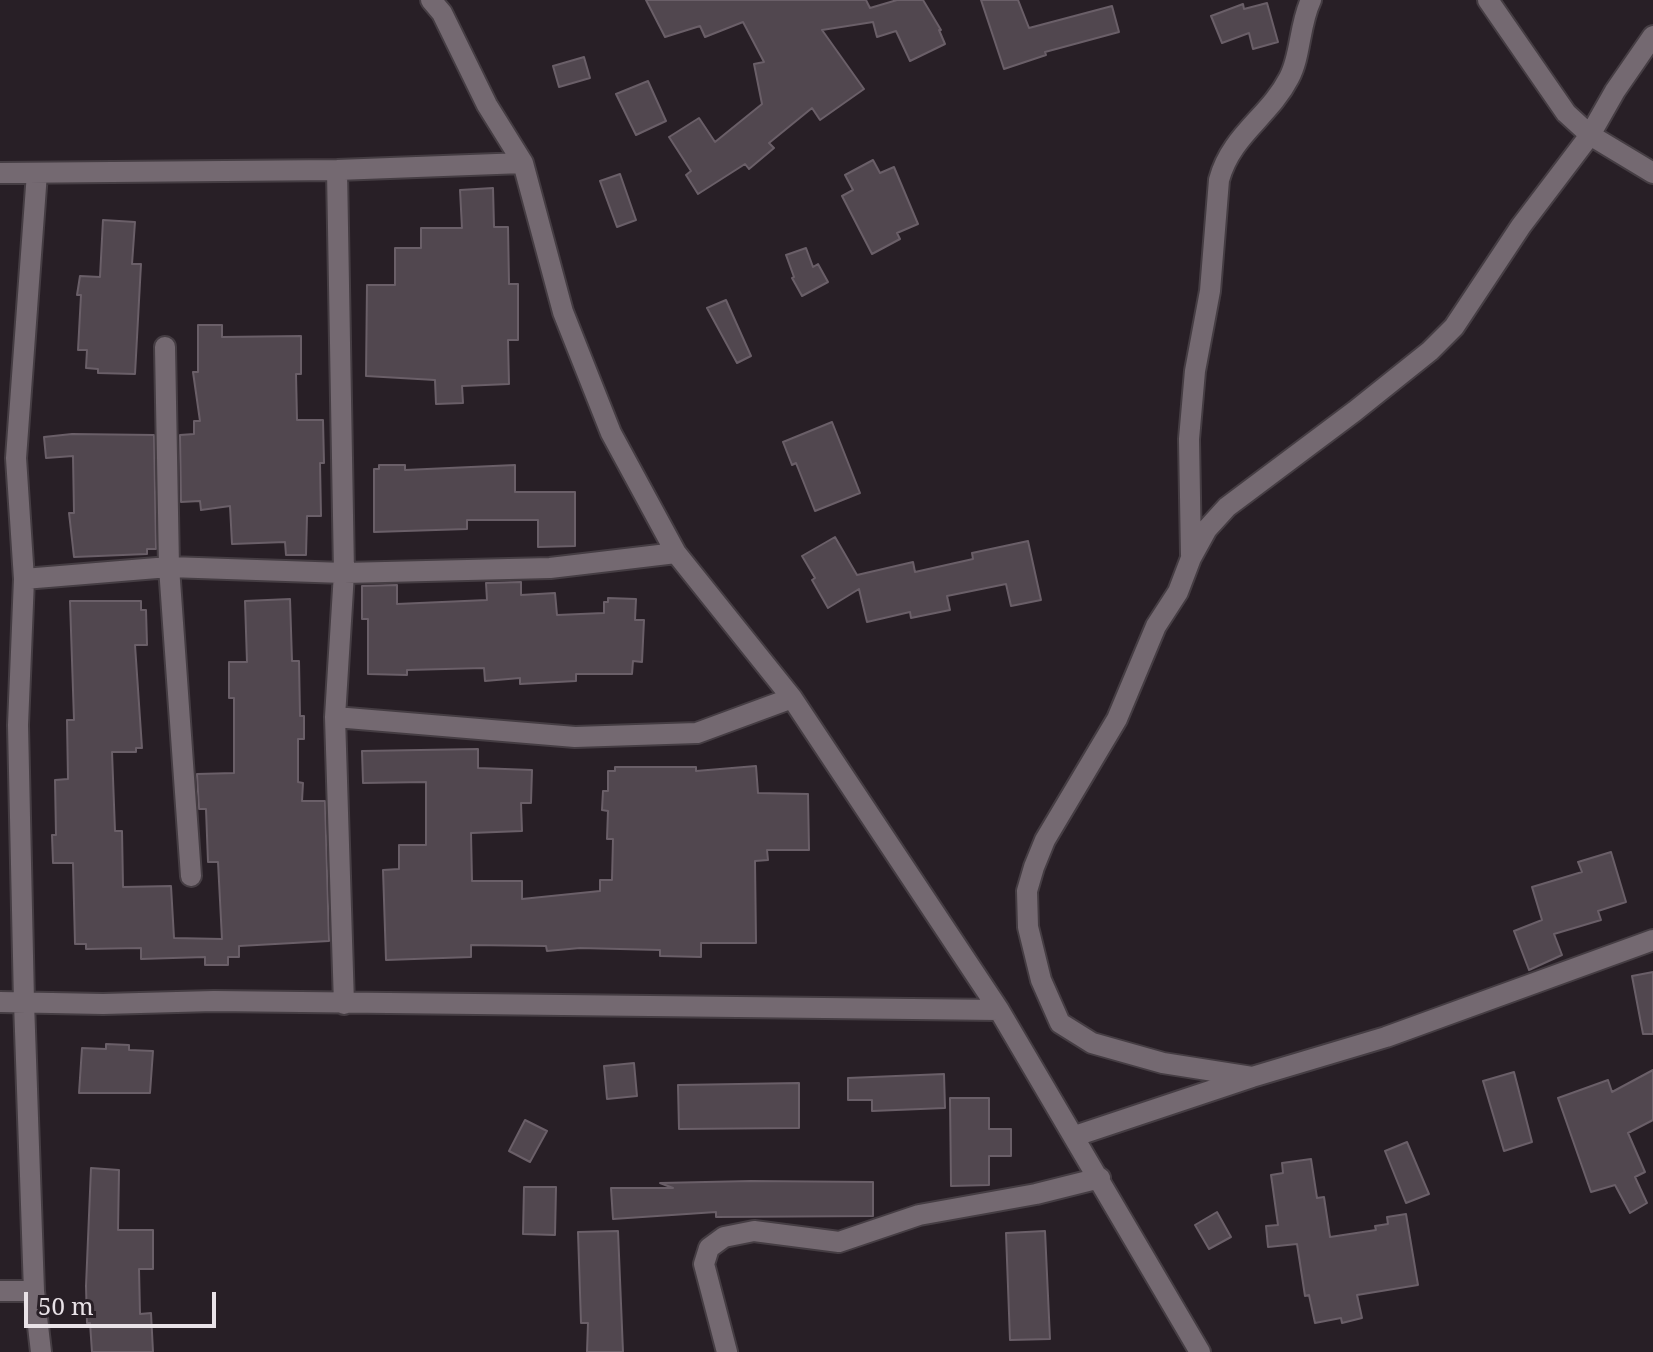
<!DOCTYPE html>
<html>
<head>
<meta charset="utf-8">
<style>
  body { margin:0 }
  #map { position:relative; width:1653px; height:1352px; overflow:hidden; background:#281f26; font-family:"Noto Serif",serif }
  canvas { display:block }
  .scale { position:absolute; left:24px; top:1292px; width:192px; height:36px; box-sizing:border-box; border:4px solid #e9e2e7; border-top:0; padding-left:10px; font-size:24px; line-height:28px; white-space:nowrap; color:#e9e2e7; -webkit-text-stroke:6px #281f26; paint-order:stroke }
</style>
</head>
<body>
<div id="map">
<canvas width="1653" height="1352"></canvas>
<div class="scale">50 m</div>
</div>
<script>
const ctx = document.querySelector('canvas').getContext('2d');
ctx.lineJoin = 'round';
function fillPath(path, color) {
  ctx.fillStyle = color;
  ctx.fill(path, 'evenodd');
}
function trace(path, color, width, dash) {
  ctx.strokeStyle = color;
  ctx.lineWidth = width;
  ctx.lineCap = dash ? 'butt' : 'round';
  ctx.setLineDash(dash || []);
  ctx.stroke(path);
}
const building = new Path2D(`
  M646 0H866L870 8 897 0H923L941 30H939L945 44 910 61 896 31 877 37 873 22 822 30 864 89 820 120 812 108 769 143 774 148 749 169 745 164 698 194 686 175 691 171 669 137 699 118 715 142 762 104 754 64 764 62 743 22 705 37 700 26 665 37Z
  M981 0H1018L1029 28 1112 6 1119 32 1045 52 1046 55 1004 69Z
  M1267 3 1278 42 1253 49 1249 33 1222 43 1211 16 1243 4 1244 9Z
  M584 57 590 78 559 87 553 66Z
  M648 81 666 121 636 135 616 94Z
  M873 160 880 173 894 167 918 224 897 233 900 239 872 254 842 196 853 190 845 175Z
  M620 174 636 220 617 227 600 181Z
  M493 188 494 227H508L509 284H518V340H508L509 384 462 386 463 403 436 404 435 380 366 376 367 285H395V248H421V228H462L460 190Z
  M103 220 135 222 132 264H141L135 374 98 373V369L86 368 87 350H78L81 295H77L80 276 100 277Z
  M806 248 813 267 818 264 828 282 802 296 792 278 794 277 786 255Z
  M726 300 751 356 737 363 707 308Z
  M198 325H222V337L301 336V374H296L297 420H323L324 463H320L321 516H307L306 555H286L285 542 232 544 230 506 201 510 200 501 181 502 180 435 194 434V421H200L193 372H198Z
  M832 422 860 493 815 511 796 463 792 465 783 442Z
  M72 434 154 435 156 549H147V554L74 557 69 513H74L73 456 46 458 44 437Z
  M379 465H405V470L515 465V492H575V546L538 547V520H467V529L374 532V469H379Z
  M835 537 857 575 913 562 915 572 973 559 972 553 1028 541 1041 600 1011 606 1006 584 947 596 950 610 911 618 910 612 867 622 859 589 828 608 812 580 815 578 802 556Z
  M521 582V595L555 593 557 615 604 613V602H608V598L636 599 635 620H644L642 662 633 661 632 674H576V681L520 684V678L485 681 484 668 407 670V675L368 674V619H362V586L397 585V604L487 600 486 583Z
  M290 599 292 661H299L300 716H304V739H298V782L303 783 302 801H325L329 941 239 946V957H228V965H205V957L141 959V948L86 949V944H75L73 863H53L52 835H56L55 780 68 779 67 720H74L70 601H141V610H146L147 645H135L142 748H136V752H112L115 831H122L123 887 171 886 174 938 222 939 218 862H208L206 809H199L197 774 234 773V698H229V662H247L245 601Z
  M478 749V768L532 770 531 803H521L522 831 471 833 472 881H522V899L600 891V880H612L613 839H607L608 811 602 810 603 791H608V771H615V767H696V771L756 766 758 793 808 794 809 850H767L768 860 755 861 756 943H701V957L660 956V950L580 948 547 951 546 946 471 945V957L386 960 383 870 399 869V845H426V782L363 783 362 751Z
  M1611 852 1626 902 1598 911 1601 920 1554 934 1562 955 1529 970 1514 931 1542 920 1532 887 1582 872 1578 862Z
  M1653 972V1034H1643L1632 976Z
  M106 1044 129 1045V1050L153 1051 150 1093H79L82 1048 106 1049Z
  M634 1063 637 1096 607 1099 604 1066Z
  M1653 1070V1120L1628 1133 1645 1172 1635 1177 1647 1203 1630 1213 1615 1185 1591 1192 1558 1098 1608 1080 1612 1092Z
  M1514 1072 1532 1142 1504 1151 1483 1081Z
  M944 1074 945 1108 872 1111V1100H848V1078Z
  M799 1083V1128L679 1129 678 1085Z
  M950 1098H989V1129H1011V1156H989V1185L951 1186Z
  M525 1120 547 1131 530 1162 509 1151Z
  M1407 1142 1429 1194 1406 1203 1385 1151Z
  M1311 1159 1317 1198 1324 1197 1330 1237 1376 1230 1375 1226 1388 1224 1387 1217 1406 1214 1418 1285 1357 1295 1362 1318 1342 1323 1341 1318 1315 1323 1309 1295 1305 1296 1297 1244 1268 1247 1266 1226 1278 1225 1271 1175 1283 1173 1282 1163Z
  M91 1168 119 1170 118 1230H153V1269H139L140 1314 151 1313 153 1352H92L90 1323H87L86 1286Z
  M751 1181 873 1182V1216L716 1217V1212L613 1219 611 1188H673L660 1183Z
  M524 1187H556L555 1235 523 1234Z
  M1217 1212 1231 1237 1209 1249 1195 1225Z
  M618 1231 623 1352H587L588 1323H581L578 1232Z
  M1045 1231 1050 1339 1010 1340 1006 1233Z`);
fillPath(building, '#51474f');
trace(building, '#6a5f68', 2);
const minor = new Path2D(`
  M431 0 442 13 487 105 523 163 563 312 611 433 676 553 792 698 999 1010 1200 1352
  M1488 0 1566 113 1590 135 1653 173
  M337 170 344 573 335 717 344 1004
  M0 173 337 170 523 163
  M37 173 16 458 24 579 18 725 24 1002 34 1291 41 1352
  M165 347 169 567 191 876
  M1191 555 1189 439 1195 371 1210 291 1219 180C1231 135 1269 117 1289 78 1301 56 1299 25 1311 0
  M24 579 169 567 344 573 550 568 676 553
  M335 717 575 737 697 733 792 698
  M0 1002 103 1004 214 1001 999 1010
  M1252 1077 1163 1063 1092 1043 1060 1023 1041 980 1028 927 1027 891 1034 867 1045 840 1117 719 1156 626 1178 592 1191 558 1207 529 1227 507 1355 411 1430 351 1454 327 1521 226 1590 135 1615 91 1653 36
  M1075 1136 1252 1077 1386 1037 1653 940
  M0 1291H34
  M727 1352 704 1264 709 1248 724 1237 754 1231 839 1242 919 1215 1036 1194 1100 1178`);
trace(minor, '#453d43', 24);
trace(minor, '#746971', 20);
</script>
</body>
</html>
